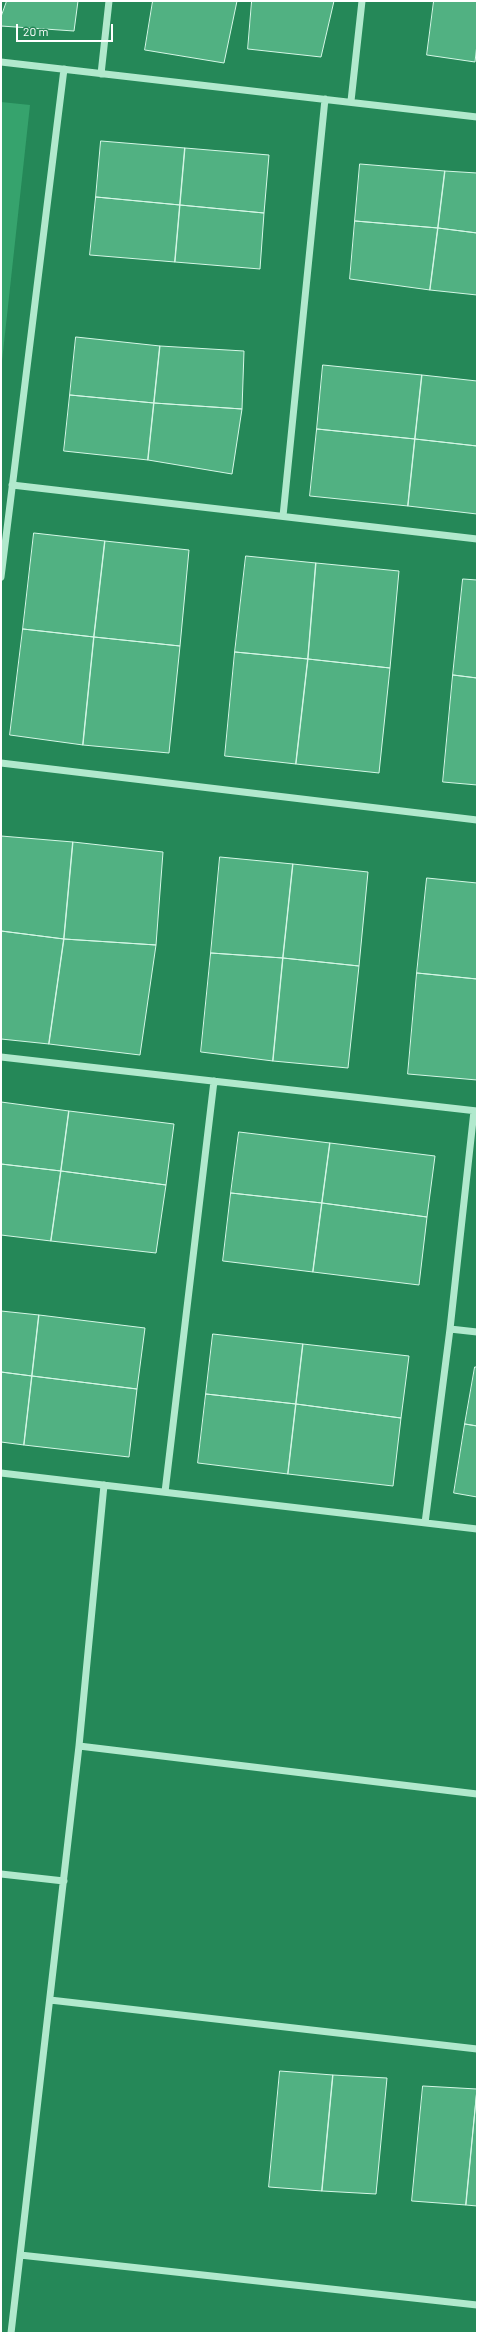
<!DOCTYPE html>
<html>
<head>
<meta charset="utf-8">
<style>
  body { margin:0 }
  #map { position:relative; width:478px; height:2334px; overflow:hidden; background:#258858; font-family:Barlow,sans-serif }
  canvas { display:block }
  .frame { position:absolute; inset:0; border:2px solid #fff; pointer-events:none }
  .scale { position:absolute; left:16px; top:24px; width:97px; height:18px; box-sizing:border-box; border:2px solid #fff; border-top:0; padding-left:5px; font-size:12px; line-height:14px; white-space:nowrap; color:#fff; -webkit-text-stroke:3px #258858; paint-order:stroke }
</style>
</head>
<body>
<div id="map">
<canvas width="478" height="2334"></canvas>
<div class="frame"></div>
<div class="scale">20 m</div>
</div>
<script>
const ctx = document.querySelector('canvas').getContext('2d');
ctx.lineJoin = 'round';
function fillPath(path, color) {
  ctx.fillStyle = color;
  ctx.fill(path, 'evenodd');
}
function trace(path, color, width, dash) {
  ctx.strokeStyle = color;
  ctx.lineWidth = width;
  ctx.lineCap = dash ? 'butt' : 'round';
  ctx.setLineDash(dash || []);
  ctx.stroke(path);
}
fillPath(new Path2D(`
  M1 102 30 105 1 370Z`), '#36a36d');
const building = new Path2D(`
  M7 1H78L74 31 1 26V17Z
  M153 1H237L224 63 145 50Z
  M252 1H334L321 57 248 49Z
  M434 1H477V44L475 62 427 55Z
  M101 141 185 148 180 205 96 197Z
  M185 148 269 155 264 213 180 205Z
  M360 164 445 171 438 228 355 221Z
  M445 171 477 173V233L438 228Z
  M96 197 180 205 175 262 90 255Z
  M180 205 264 213 260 269 175 262Z
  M355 221 438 228 430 290 350 279Z
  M438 228 477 233V295L430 290Z
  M76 337 160 346 154 403 70 395Z
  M160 346 244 351 242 409 154 403Z
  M323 365 422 375 415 439 317 429Z
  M422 375 477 381V446L415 439Z
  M70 395 154 403 148 460 64 451Z
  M154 403 242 409 232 474 148 460Z
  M317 429 415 439 408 506 310 496Z
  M415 439 477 446V514L408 506Z
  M34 533 105 541 94 637 23 629Z
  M105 541 189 550 180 646 94 637Z
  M246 556 316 563 308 659 235 652Z
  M316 563 399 571 390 668 308 659Z
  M463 579 477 580V678L453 675Z
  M23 629 94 637 83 745 10 735Z
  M94 637 180 646 169 753 83 745Z
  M235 652 308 659 296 764 225 756Z
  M308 659 390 668 379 773 296 764Z
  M453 675 477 678V785L443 782Z
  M1 836 73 842 64 939 1 931Z
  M73 842 163 852 156 945 64 939Z
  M220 857 293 864 283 958 211 953Z
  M293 864 368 872 359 966 283 958Z
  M427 878 477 883V979L417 973Z
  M1 931 64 939 49 1044 1 1039Z
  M64 939 156 945 140 1055 49 1044Z
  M211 953 283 958 273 1061 201 1052Z
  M283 958 359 966 348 1068 273 1061Z
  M417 973 477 979V1080L408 1074Z
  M1 1102 69 1111 61 1171 1 1164Z
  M69 1111 174 1124 166 1185 61 1171Z
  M239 1132 330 1143 322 1203 231 1193Z
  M330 1143 435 1156 427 1217 322 1203Z
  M1 1164 61 1171 51 1241 1 1235Z
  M61 1171 166 1185 156 1253 51 1241Z
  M231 1193 322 1203 313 1272 223 1261Z
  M322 1203 427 1217 419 1285 313 1272Z
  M1 1311 39 1315 32 1376 1 1372Z
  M39 1315 145 1328 137 1389 32 1376Z
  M213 1334 303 1344 296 1404 206 1394Z
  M303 1344 409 1356 401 1418 296 1404Z
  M475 1367H477V1426L465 1424Z
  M1 1372 32 1376 24 1445 1 1442Z
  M32 1376 137 1389 129 1457 24 1445Z
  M206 1394 296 1404 288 1474 198 1463Z
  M296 1404 401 1418 393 1486 288 1474Z
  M465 1424 477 1426V1497L454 1493Z
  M280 2071 333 2075 322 2191 269 2187Z
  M333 2075 387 2078 376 2194 322 2191Z
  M423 2086 477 2089 466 2205 412 2201Z
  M477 2089V2206L466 2205Z`);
fillPath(building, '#51b182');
trace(building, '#d5f7e6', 1);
trace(new Path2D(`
  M1 62 477 117
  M101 74 109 1
  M351 101 362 1
  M12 485 477 539
  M283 516 325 99
  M1 577 64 69
  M1 763 477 820
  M1 1057 477 1111
  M450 1329 477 1332
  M1 1473 477 1529
  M165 1492 214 1081
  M425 1523 450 1329 474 1111
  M79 1746 477 1794
  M1 1874 64 1881
  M50 2000 477 2049
  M20 2255 477 2305
  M11 2333 79 1746 104 1485`), '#b1e9cd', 7);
</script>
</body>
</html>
